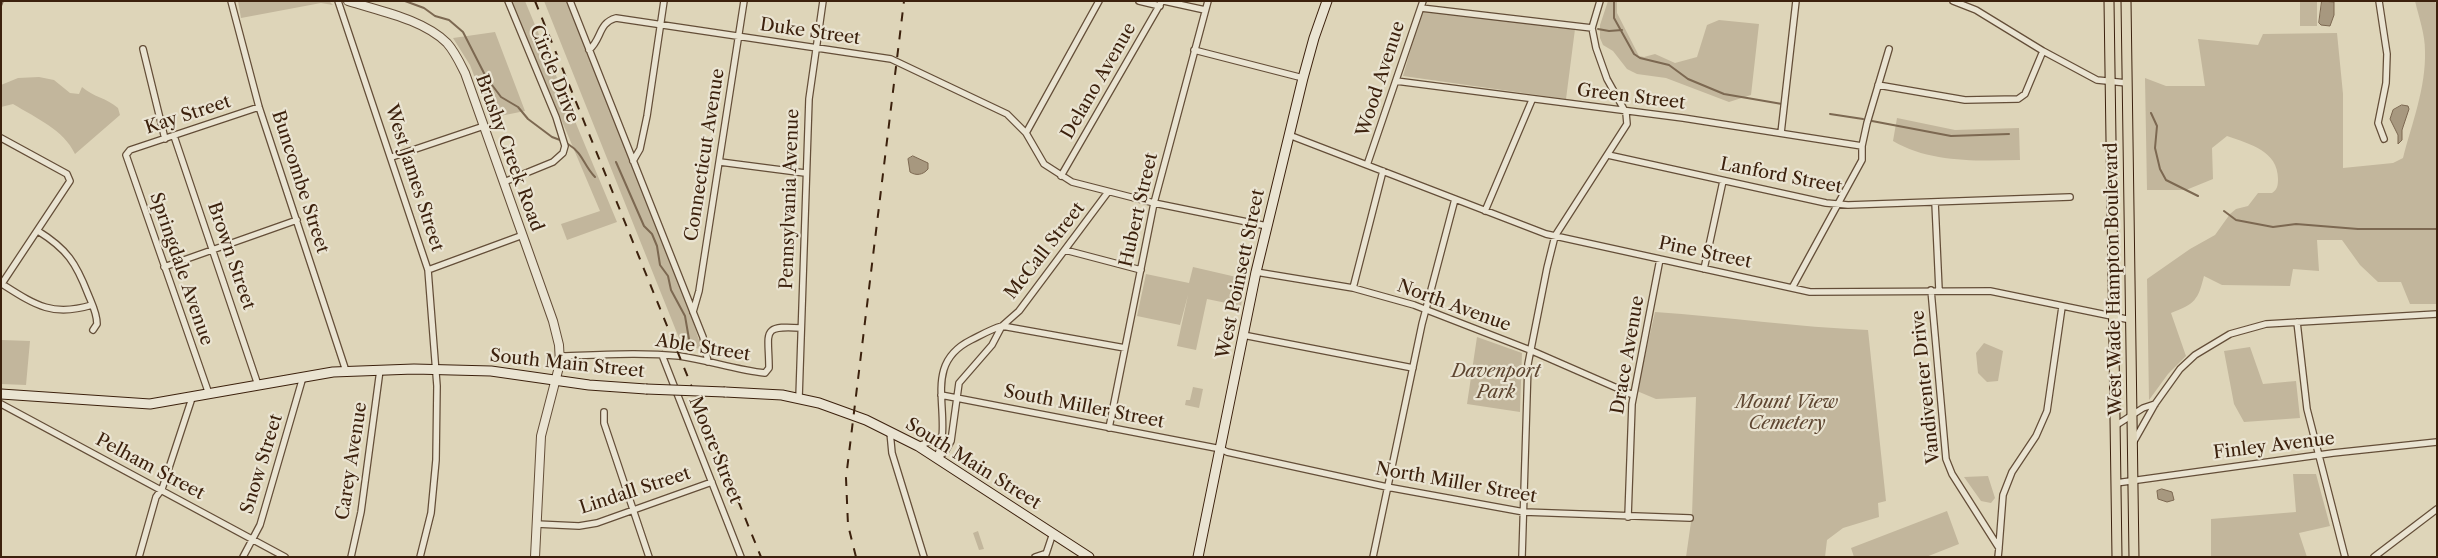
<!DOCTYPE html>
<html>
<head>
<meta charset="utf-8">
<style>
  body { margin:0 }
  #map { position:relative; width:2438px; height:558px; overflow:hidden; background:#ded5b9; font-family:"Libre Caslon Text",serif }
  canvas { display:block }
  .frame { position:absolute; inset:0; border:2px solid #3c210d; pointer-events:none }
</style>
</head>
<body>
<div id="map">
<canvas width="2438" height="558"></canvas>
<div class="frame"></div>
</div>
<script>
const ctx = document.querySelector('canvas').getContext('2d');
ctx.lineJoin = 'round';
function fillPath(path, color) {
  ctx.fillStyle = color;
  ctx.fill(path, 'evenodd');
}
function trace(path, color, width, dash) {
  ctx.strokeStyle = color;
  ctx.lineWidth = width;
  ctx.lineCap = dash ? 'butt' : 'round';
  ctx.setLineDash(dash || []);
  ctx.stroke(path);
}
function drawText(font, color, halo, rows, align = 'center') {
  ctx.font = font + ' "Libre Caslon Text",serif';
  ctx.lineWidth = 4.5;
  ctx.setLineDash([]);
  ctx.textBaseline = 'middle';
  ctx.strokeStyle = halo;
  ctx.fillStyle = color;
  for (const [text, x, y, turn = 0] of rows) {
    ctx.save();
    ctx.translate(x, y);
    ctx.rotate((+turn || 0) * Math.PI / 180);
    ctx.textAlign = isNaN(turn) ? turn : align;
    if (halo) ctx.strokeText(text, 0, 0);
    ctx.fillText(text, 0, 0);
    ctx.restore();
  }
}
fillPath(new Path2D(`
  M238 1H329L333 5 321 3 241 18Z
  M511 1H525L617 222 567 240 561 224 600 211Z
  M544 1H567L688 305 702 350 681 343Z
  M1608 1H1617V13L1639 56 1644 57 1655 54 1675 63 1697 57 1707 25 1719 20 1759 24 1751 95 1729 102 1666 78 1637 74 1627 69 1613 51 1603 45 1600 38V25Z
  M2300 1H2317V26H2300Z
  M2415 1H2435L2437 8V304H2410L2401 282H2378L2360 265 2342 240H2317L2319 271 2293 269 2290 286 2222 285 2204 276C2198 300 2195 304 2171 313L2186 356 2168 374 2149 400 2147 279 2190 249 2215 235 2230 214 2236 209 2248 206 2258 193H2272C2277 190 2278 186 2278 179 2278 151 2250 144 2227 136L2212 148 2213 179 2186 190H2147L2145 78 2166 86H2205L2198 39 2258 45 2263 34 2337 33 2343 94V168L2393 163 2403 158C2412 123 2426 88 2425 51 2425 34 2419 18 2415 1Z
  M1422 10 1575 29 1566 99 1403 76Z
  M495 32 525 111 490 118 470 65 453 38Z
  M39 77 54 80 70 93 79 94 82 87C93 97 107 98 118 108L120 115 75 154C64 130 36 118 13 104L1 107V85L18 78Z
  M1897 118 1955 130 2019 128 2020 160C1978 161 1930 163 1893 141Z
  M1193 267 1245 279 1241 306 1207 299 1196 350 1177 346 1188 295 1180 325 1137 316 1146 274 1189 283Z
  M1655 312C1726 317 1797 327 1868 330L1886 501 1878 503 1879 517 1843 528 1827 540 1825 557H1686L1692 515 1696 397 1656 399 1637 391Z
  M1477 337 1522 353 1520 412 1467 404Z
  M1 340 30 341 26 385 1 384Z
  M1984 343 2003 351 1998 381 1987 382 1978 373 1976 353Z
  M2250 347 2263 384 2296 381 2300 418 2244 422 2234 404 2224 351Z
  M1193 387 1203 389 1199 408 1185 405 1186 400H1190Z
  M2293 474H2316L2330 526 2299 533 2307 557H2211V519L2296 512Z
  M1988 476 1995 498 1991 503 1981 501 1964 477Z
  M1947 511 1959 544 1926 557H1854L1851 548Z
  M978 531 984 549 979 550 973 533Z`), '#c2b69c');
const water = new Path2D(`
  M2322 1 2334 2V15L2330 26 2321 25 2319 23Z
  M2402 105 2408 106 2409 109 2402 130V140L2398 144V135L2390 119 2393 110Z
  M913 156 928 163V169C923 175 916 176 910 172L908 159Z
  M2162 489 2172 492 2174 500 2167 502 2158 499 2157 491Z`);
fillPath(water, '#a7987f');
trace(water, '#7c6851', 1);
trace(new Path2D(`
  M405 1 424 8 435 16 449 20 463 32 486 77 501 97 518 107 528 119 552 137 560 140
  M1614 1V18L1634 54 1640 58 1669 65 1688 79 1724 94 1782 104
  M1 6 3 1
  M1598 29 1609 31 1622 30
  M2151 113 2157 126 2155 148 2160 169 2166 180 2198 196
  M1830 114 1863 119
  M1872 121 1951 136 2009 134
  M568 144C584 154 583 165 595 177
  M616 162 644 226 652 234 657 246 660 265 668 276 671 290 685 316 689 339
  M2224 211 2236 220 2273 227 2296 224 2358 229H2437`), '#7c6851', 2);
const minor = new Path2D(`
  M231 1 259 107 346 371
  M338 1 428 270 437 386 436 460 431 513 420 557
  M570 1 703 337 708 362
  M1139 1 1160 6
  M1164 1 1205 10
  M1953 1 1976 10 2043 51 2097 80 2127 83
  M2379 1 2387 54 2386 83 2378 123 2384 139
  M1421 8 1592 28
  M143 49 165 139
  M589 50C602 39 598 23 616 18L891 59 1007 114 1026 133 1044 164 1072 182 1154 203 1267 226
  M1194 50 1303 78
  M1396 81 1683 118 1862 146
  M1878 85 1965 100 2018 99 2025 94 2043 51
  M1026 133 1099 1
  M1781 133 1796 1
  M1289 135 1546 234 1810 292 1990 291 2131 320
  M174 136 258 385
  M1 138 67 174 70 181 1 285
  M1608 155 1826 203 1848 205 2070 197
  M392 157 484 126
  M633 161 640 149 647 116 664 1
  M720 162 805 173
  M1367 165 1423 1
  M1061 176 1162 1
  M504 182 553 162 563 153 565 146 556 117 508 1
  M1935 202 1939 290
  M1485 211 1532 100
  M38 231C67 249 76 263 88 294 92 304 97 313 97 324L93 330
  M1065 250 1141 270
  M164 267 297 220
  M1704 269 1723 181
  M428 270 523 235
  M1256 272 1353 288 1414 305 1530 350 1633 395
  M2 284C35 305 52 317 92 305
  M1353 288 1383 171
  M1792 288 1862 160V146L1867 123 1889 49
  M1931 290 1946 459 1952 474 1999 548 1998 557
  M693 312 699 291 744 1
  M2297 322 2307 409 2345 557
  M1243 335 1413 368
  M662 355 741 557
  M560 356C599 355 640 352 679 356 708 360 736 370 765 373L769 368C769 332 760 325 801 328
  M209 394 126 155 130 150 259 107
  M941 395 1221 449 1227 452 1387 487 1524 512 1690 518
  M799 398 809 99 823 1
  M1 404 285 557
  M604 412V423L649 557
  M2115 426 2143 408 2155 404
  M1109 428 1154 203 1208 1
  M890 432 892 453 924 557
  M2133 443 2155 404 2180 369 2195 355 2230 334 2266 324 2437 314
  M918 446 940 438 942 435
  M937 457C955 415 919 366 971 340 981 335 991 329 1002 326L1125 348
  M937 458 945 452 951 441 959 383 992 345 1002 326 1019 311 1108 192
  M2116 483 2333 453 2437 442
  M1628 517 1632 404 1660 259
  M536 524 579 526 597 523 712 482
  M1999 547 2003 495 2012 472 2036 436 2047 411 2062 307
  M139 557 156 497 162 489 192 398
  M243 557 260 525 303 377
  M351 557 361 512 380 370
  M1035 557 1044 554
  M1045 557 1053 533
  M1373 557 1422 324 1455 199
  M1522 557 1528 364 1547 268 1555 236 1627 124 1626 113 1607 79 1596 48 1592 28 1600 1
  M2374 557 2437 509`);
const tertiary = new Path2D(`
  M348 1C379 11 423 19 447 43 455 52 460 63 465 73L553 321 559 345 560 363 541 436 535 557`);
const secondary = new Path2D(`
  M725 392 782 395 819 403 866 420 918 446 1089 557
  M1 394 150 404 333 372 414 369 491 371 589 385 646 389
  M1198 557 1256 272 1303 78 1314 38 1327 1`);
const primary = new Path2D(`
  M2109 1 2117 557
  M2126 1 2134 557`);
trace(minor, '#644e38', 8);
trace(tertiary, '#644e38', 10);
trace(secondary, '#3c210d', 11);
trace(primary, '#3c210d', 11);
trace(minor, '#eae4d2', 5.5);
trace(tertiary, '#eae4d2', 8);
trace(secondary, '#eae4d2', 9);
trace(primary, '#ded5b9', 9);
trace(new Path2D(`
  M535 1 761 557
  M856 557 848 525 846 478 904 1`), '#3c210d', 2, [9, 9]);
const secondaryBridge = new Path2D(`
  M646 389 725 392`);
trace(secondaryBridge, '#3c210d', 11, []);
trace(secondaryBridge, '#eae4d2', 9);
drawText('18px', '#3c210d', '#eae4d2', [
  ["Duke Street",810,32,8],
  ["Circle Drive",554,74,68],
  ["Wood Avenue",1381,79,-72],
  ["Delano Avenue",1099,81,-60],
  ["Green Street",1631,97,7],
  ["Kay Street",188,115,-18],
  ["Brushy Creek Road",509,153,70],
  ["Connecticut Avenue",705,155,-81],
  ["Lanford Street",1781,176,11],
  ["West James Street",414,178,72],
  ["Buncombe Street",300,182,72],
  ["Pennsylvania Avenue",790,199,-88],
  ["Hubert Street",1139,210,-77],
  ["McCall Street",1045,251,-52],
  ["Pine Street",1705,253,12],
  ["Brown Street",231,256,71],
  ["Springdale Avenue",181,269,71],
  ["West Poinsett Street",1241,274,-78],
  ["West Wade Hampton Boulevard",2114,279,-91],
  ["North Avenue",1454,306,20],
  ["Able Street",703,348,9],
  ["Drace Avenue",1628,355,-80],
  ["South Main Street",567,364,6],
  ["Vandiventer Drive",1926,387,-96],
  ["South Miller Street",1084,407,11],
  ["Finley Avenue",2274,446,-7],
  ["Moore Street",715,450,68],
  ["Carey Avenue",352,461,-81],
  ["Snow Street",262,464,-73],
  ["South Main Street",973,464,32],
  ["Pelham Street",150,467,28],
  ["North Miller Street",1456,483,10],
  ["Lindall Street",635,491,-18]
]);
drawText('italic 18px', '#5e4631', '#eae4d2', [
  ["Davenport",1496,372],
  ["Park",1496,393],
  ["Mount View",1787,403],
  ["Cemetery",1787,424]
]);
</script>
</body>
</html>
